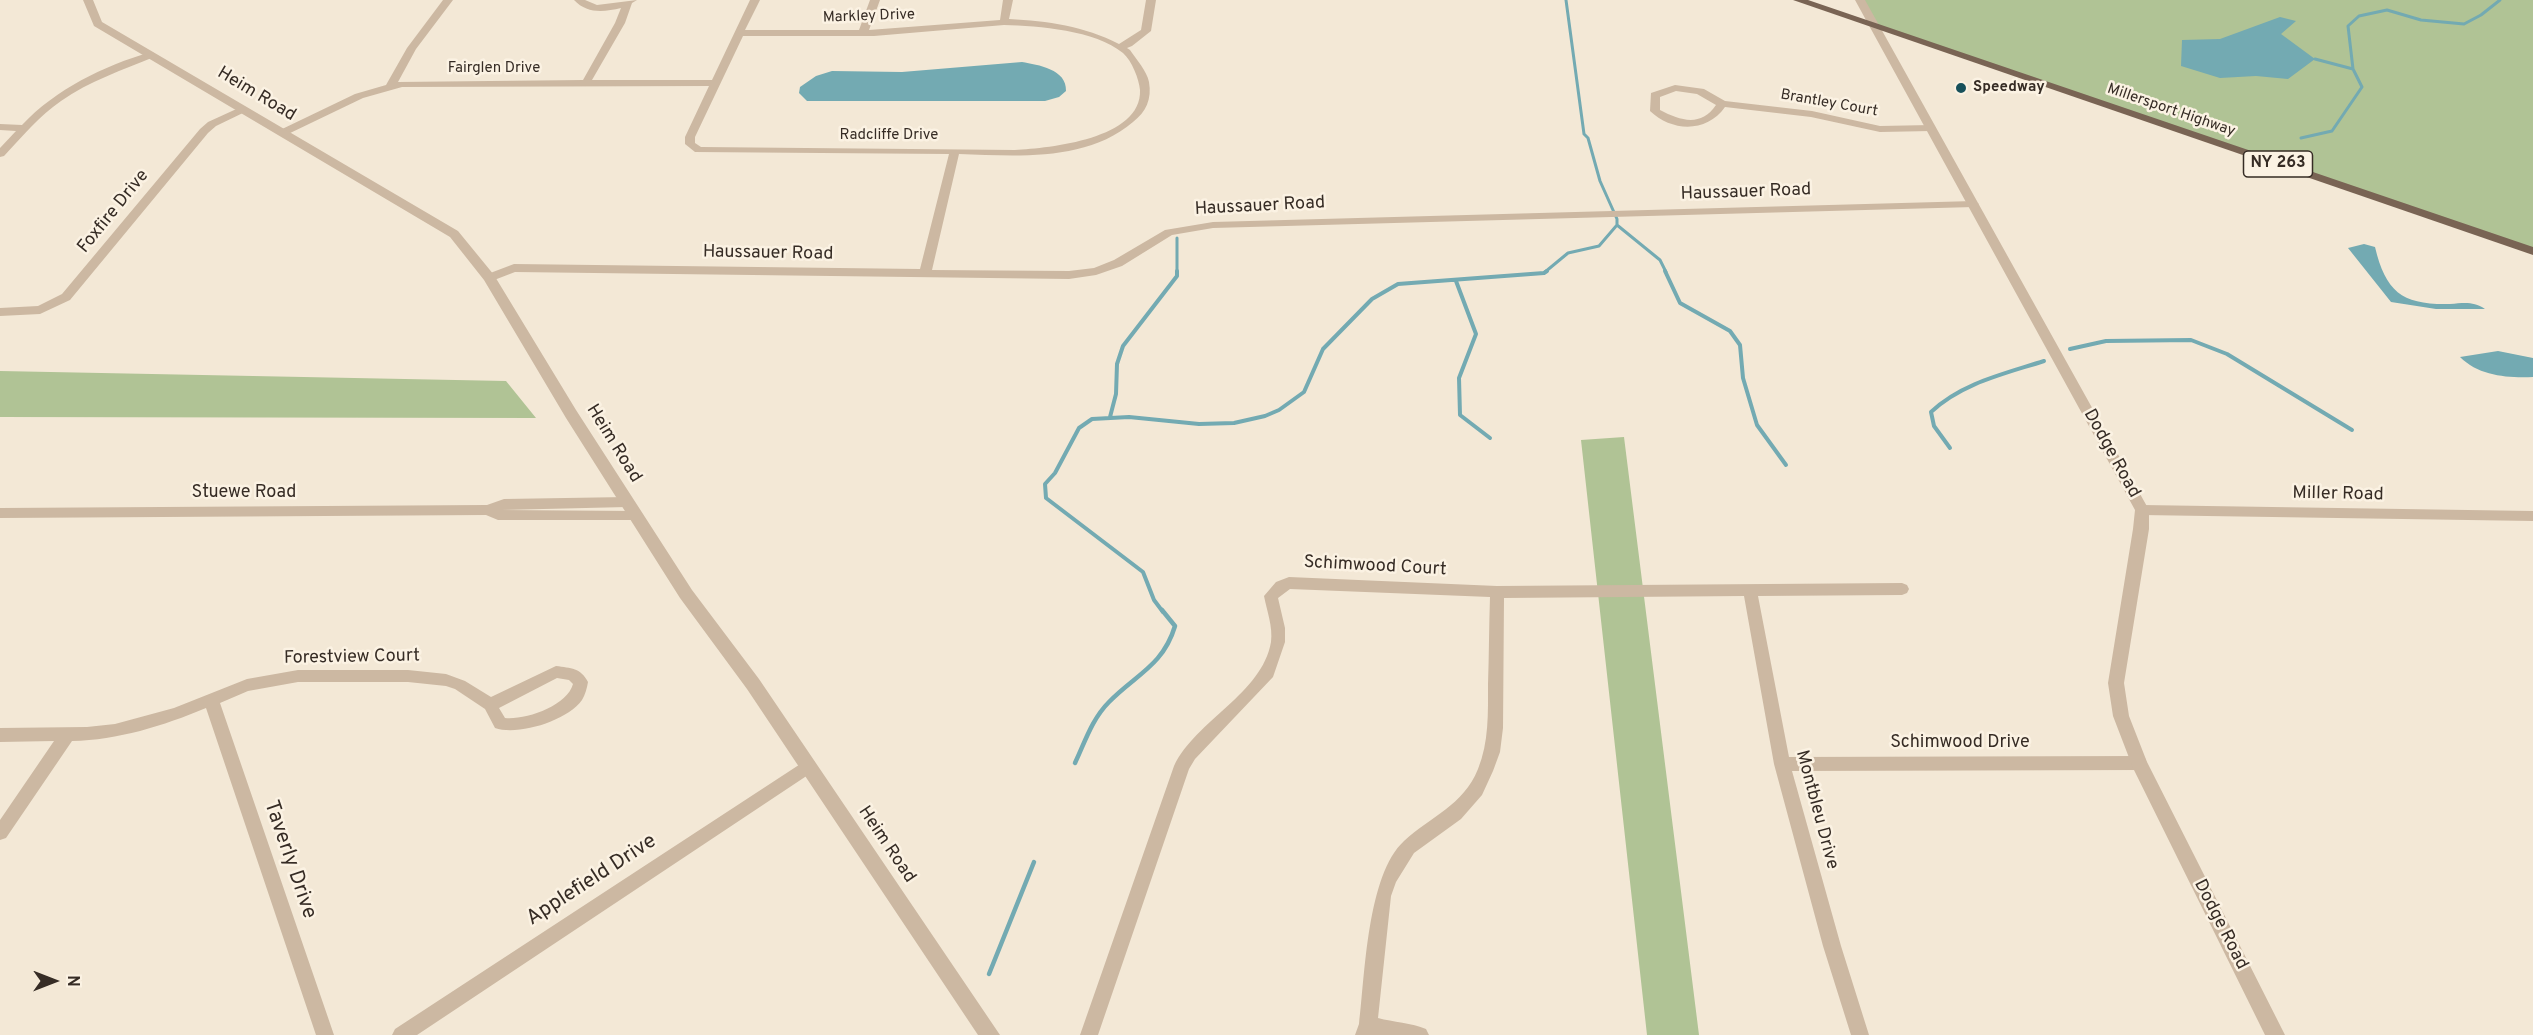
<!DOCTYPE html>
<html>
<head>
<meta charset="utf-8">
<style>
  body { margin:0 }
  #map { position:relative; width:2533px; height:1035px; overflow:hidden; background:#f3e8d6; font-family:Overpass,sans-serif }
  canvas { display:block }
  .north { position:absolute; left:24px; top:951px; width:60px; height:60px; -webkit-text-stroke:4px #fbf2e3; paint-order:stroke; rotate:90deg; font-size:16px; font-weight:700; line-height:24px; text-align:center; color:#362c25 }
  .north::after { content:''; display:block; margin:auto; width:21px; height:27px; background:#362c25; clip-path:polygon(50% 0,100% 100%,50% 72%,0 100%) }
</style>
</head>
<body>
<div id="map">
<canvas width="2533" height="1035"></canvas>
<div class="north">N</div>
</div>
<script>
const ctx = document.querySelector('canvas').getContext('2d');
ctx.lineJoin = 'round';
function fillPath(path, color) {
  ctx.fillStyle = color;
  ctx.fill(path, 'evenodd');
}
function trace(path, color, width, dash) {
  ctx.strokeStyle = color;
  ctx.lineWidth = width;
  ctx.lineCap = dash ? 'butt' : 'round';
  ctx.setLineDash(dash || []);
  ctx.stroke(path);
}
function drawText(font, color, halo, rows, align = 'center') {
  ctx.font = font + ' Overpass,sans-serif';
  ctx.lineWidth = 5;
  ctx.setLineDash([]);
  ctx.textBaseline = 'middle';
  ctx.strokeStyle = halo;
  ctx.fillStyle = color;
  for (const [text, x, y, turn = 0] of rows) {
    ctx.save();
    ctx.translate(x, y);
    ctx.rotate((+turn || 0) * Math.PI / 180);
    ctx.textAlign = isNaN(turn) ? turn : align;
    if (halo) ctx.strokeText(text, 0, 0);
    ctx.fillText(text, 0, 0);
    ctx.restore();
  }
}
fillPath(new Path2D(`
  M1860 0H2533V251L1875 27Z
  M0 371 506 381 536 418 0 417Z
  M1624 437 1699 1035H1647L1581 440Z`), '#b0c395');
fillPath(new Path2D(`
  M2280 17 2296 21 2281 34 2315 59 2288 79 2256 76 2220 78 2181 66 2182 40 2220 39Z
  M1022 62C1038 65 1067 69 1066 91L1059 97 1045 101H807L799 93 800 87 816 76 832 71 902 72Z
  M2364 244 2375 247C2386 293 2403 305 2450 304 2464 303 2473 301 2485 309H2436L2391 302 2348 248Z
  M2498 351 2533 358V377C2507 378 2479 376 2460 357Z`), '#73aab2');
trace(new Path2D(`
  M2315 59 2353 69
  M2301 138 2332 131 2362 87 2353 69 2348 26 2359 16 2387 10 2421 20 2464 24 2481 15 2500 0
  M1617 225 1660 260 1666 272
  M1177 238V272
  M1545 272 1568 253 1599 246 1617 225V219L1600 181 1588 138 1584 134 1566 0`), '#73aab2', 3);
trace(new Path2D(`
  M1665 271 1680 303 1730 331 1740 345 1743 378 1757 425 1786 465
  M1456 281 1476 334 1459 378 1460 415 1490 438
  M2070 349 2106 341 2191 340 2227 354 2352 430
  M1110 417 1116 394 1117 364 1123 346 1177 276V271
  M1950 448 1934 426 1931 412C1962 383 2004 374 2044 361
  M1163 612 1154 600 1143 572 1046 498 1045 484 1055 473 1079 428 1092 419 1129 417 1199 424 1234 423 1265 416 1279 410 1304 392 1323 349 1372 299 1398 284 1544 273 1547 271`), '#73aab2', 4);
trace(new Path2D(`
  M1075 763C1085 742 1092 719 1109 702 1135 675 1163 666 1175 626L1162 610
  M989 974 1034 862`), '#73aab2', 4.5);
fillPath(new Path2D(`
  M443 0H453L416 49 398 82 583 80 615 23 621 8C604 12 587 14 574 0H585L597 5 637 0 632 3 625 23 592 80H712L750 0H760L745 30H859L870 0H880L869 30 1000 20 1003 0H1013L1009 19C1048 21 1084 26 1119 44L1141 30 1146 0H1156L1151 31 1132 46 1127 48 1130 50C1136 59 1147 71 1149 82 1152 99 1146 112 1133 122 1086 162 1017 156 959 154L932 270 1069 271 1094 268 1114 260 1165 230 1213 222 1974 201 1979 204 1974 207 1213 228 1172 235 1122 266 1096 275 1069 279 515 272 489 282 483 278 485 275 514 264 920 269 949 154 695 152 685 144V137L709 86 402 87 363 98 286 135H278V131L355 94 386 85 407 48ZM1004 25C1039 26 1095 30 1123 53 1132 61 1139 79 1140 90 1142 139 1050 148 1015 150L701 147 695 143V137L743 36H874Z
  M151 52 154 53V57C123 70 89 81 61 101 39 116 22 137 4 156L0 157V148L16 131 0 130V124L22 125C56 89 103 66 151 52Z
  M1675 85 1704 89 1725 101 1812 111 1880 126 1931 125 1936 128 1931 131 1880 132 1811 117 1725 107C1707 133 1672 132 1650 111L1651 93ZM1676 91 1697 94 1716 105C1701 127 1681 121 1660 110V97Z
  M243 106 248 109 247 111 216 126 208 133 70 300 40 314 0 316V308L38 306 62 294 200 129 208 122Z
  M627 497 634 502 627 507 502 510 636 511 643 516 641 520H498L486 515 0 518V508L487 505 504 499Z
  M2142 505 2533 511V521L2142 515 2135 510Z
  M1289 577 1497 586 1902 583 1907 585 1909 589 1907 593 1902 595 1758 596 1789 757 2139 756 2145 758 2147 763 2145 768 2139 770 1792 771 1841 946 1869 1035H1851L1823 946 1774 764 1744 596 1504 598 1503 728 1500 752 1493 771 1482 795 1461 819 1414 853 1396 882 1391 896 1378 1018C1393 1022 1412 1023 1426 1029L1429 1035H1355L1359 1024C1365 975 1367 875 1404 841 1431 816 1463 806 1478 769 1489 742 1488 713 1488 684 1489 655 1489 626 1490 597L1290 589 1278 598 1285 628V642L1273 677 1195 759 1189 769 1098 1035H1080L1174 766C1196 720 1262 694 1271 642 1273 627 1267 611 1264 596L1276 582Z
  M556 666C571 668 581 668 588 682 587 688 585 695 582 700 567 721 518 736 495 728L485 709 455 689 446 686 408 682H298L248 691 220 703 334 1035H316L206 708C163 726 118 740 72 741L6 838 0 840V820L54 741 0 742V728L87 727 115 724 174 708 247 679 298 670H408L446 674 465 681 491 697ZM557 678 569 680 573 684C567 706 526 720 505 718L499 708Z
  M808 759 814 761 816 766 814 771 417 1035H392L395 1029Z`), '#ccb8a2');
fillPath(new Path2D(`
  M83 0H93L102 22 458 231 494 275 576 410 692 590 759 679 1000 1035H978L747 689 680 598 566 418 484 280 450 237 94 26Z
  M1855 0H1865L2149 510V529L2124 683 2129 716 2147 762 2285 1035H2265L2133 768 2113 716 2108 683 2133 529 2135 510Z`), '#ccb8a2');
fillPath(new Path2D(`
  M1793 0H1808L2533 247V255Z`), '#796454');
for (const [x, y, r, color] of [
  [1961,88,6,"#17505a"]
]) {
  const dot = new Path2D();
  dot.arc(x, y, r, 0, 2 * Math.PI);
  ctx.fillStyle = color;
  ctx.fill(dot);
  trace(dot, '#fbf2e3', 2);
}
drawText('15px', '#362c25', '#fbf2e3', [
  ["Markley Drive",869,17,-2],
  ["Fairglen Drive",494,69],
  ["Brantley Court",1829,104,10],
  ["Millersport Highway",2171,111,19],
  ["Radcliffe Drive",889,136]
]);
drawText('bold 15px', '#362c25', '#fbf2e3', [
  ["Speedway",1973,88]
], 'left');
for (const [x, y, w] of [
  [2278,164,69]
]) {
  const box = new Path2D();
  box.roundRect(x - w / 2, y - 13, w, 26, 4.5);
  ctx.fillStyle = '#fbf2e3';
  ctx.fill(box);
  trace(box, '#362c25', 1.5);
}
drawText('bold 16px', '#362c25', null, [
  ["NY 263",2278,164]
]);
drawText('18px', '#362c25', '#fbf2e3', [
  ["Heim Road",256,95,31],
  ["Haussauer Road",1746,193,-2],
  ["Haussauer Road",1260,207,-3],
  ["Foxfire Drive",114,212,-51],
  ["Haussauer Road",768,254,1],
  ["Heim Road",613,444,58],
  ["Dodge Road",2111,454,61],
  ["Stuewe Road",244,493],
  ["Miller Road",2338,495,1],
  ["Schimwood Court",1375,567,3],
  ["Forestview Court",352,658,-1],
  ["Schimwood Drive",1960,743],
  ["Montbleu Drive",1816,810,75],
  ["Heim Road",886,845,56],
  ["Dodge Road",2220,925,63]
]);
drawText('21px', '#362c25', '#fbf2e3', [
  ["Taverly Drive",289,860,71],
  ["Applefield Drive",592,881,-33]
]);
</script>
</body>
</html>
